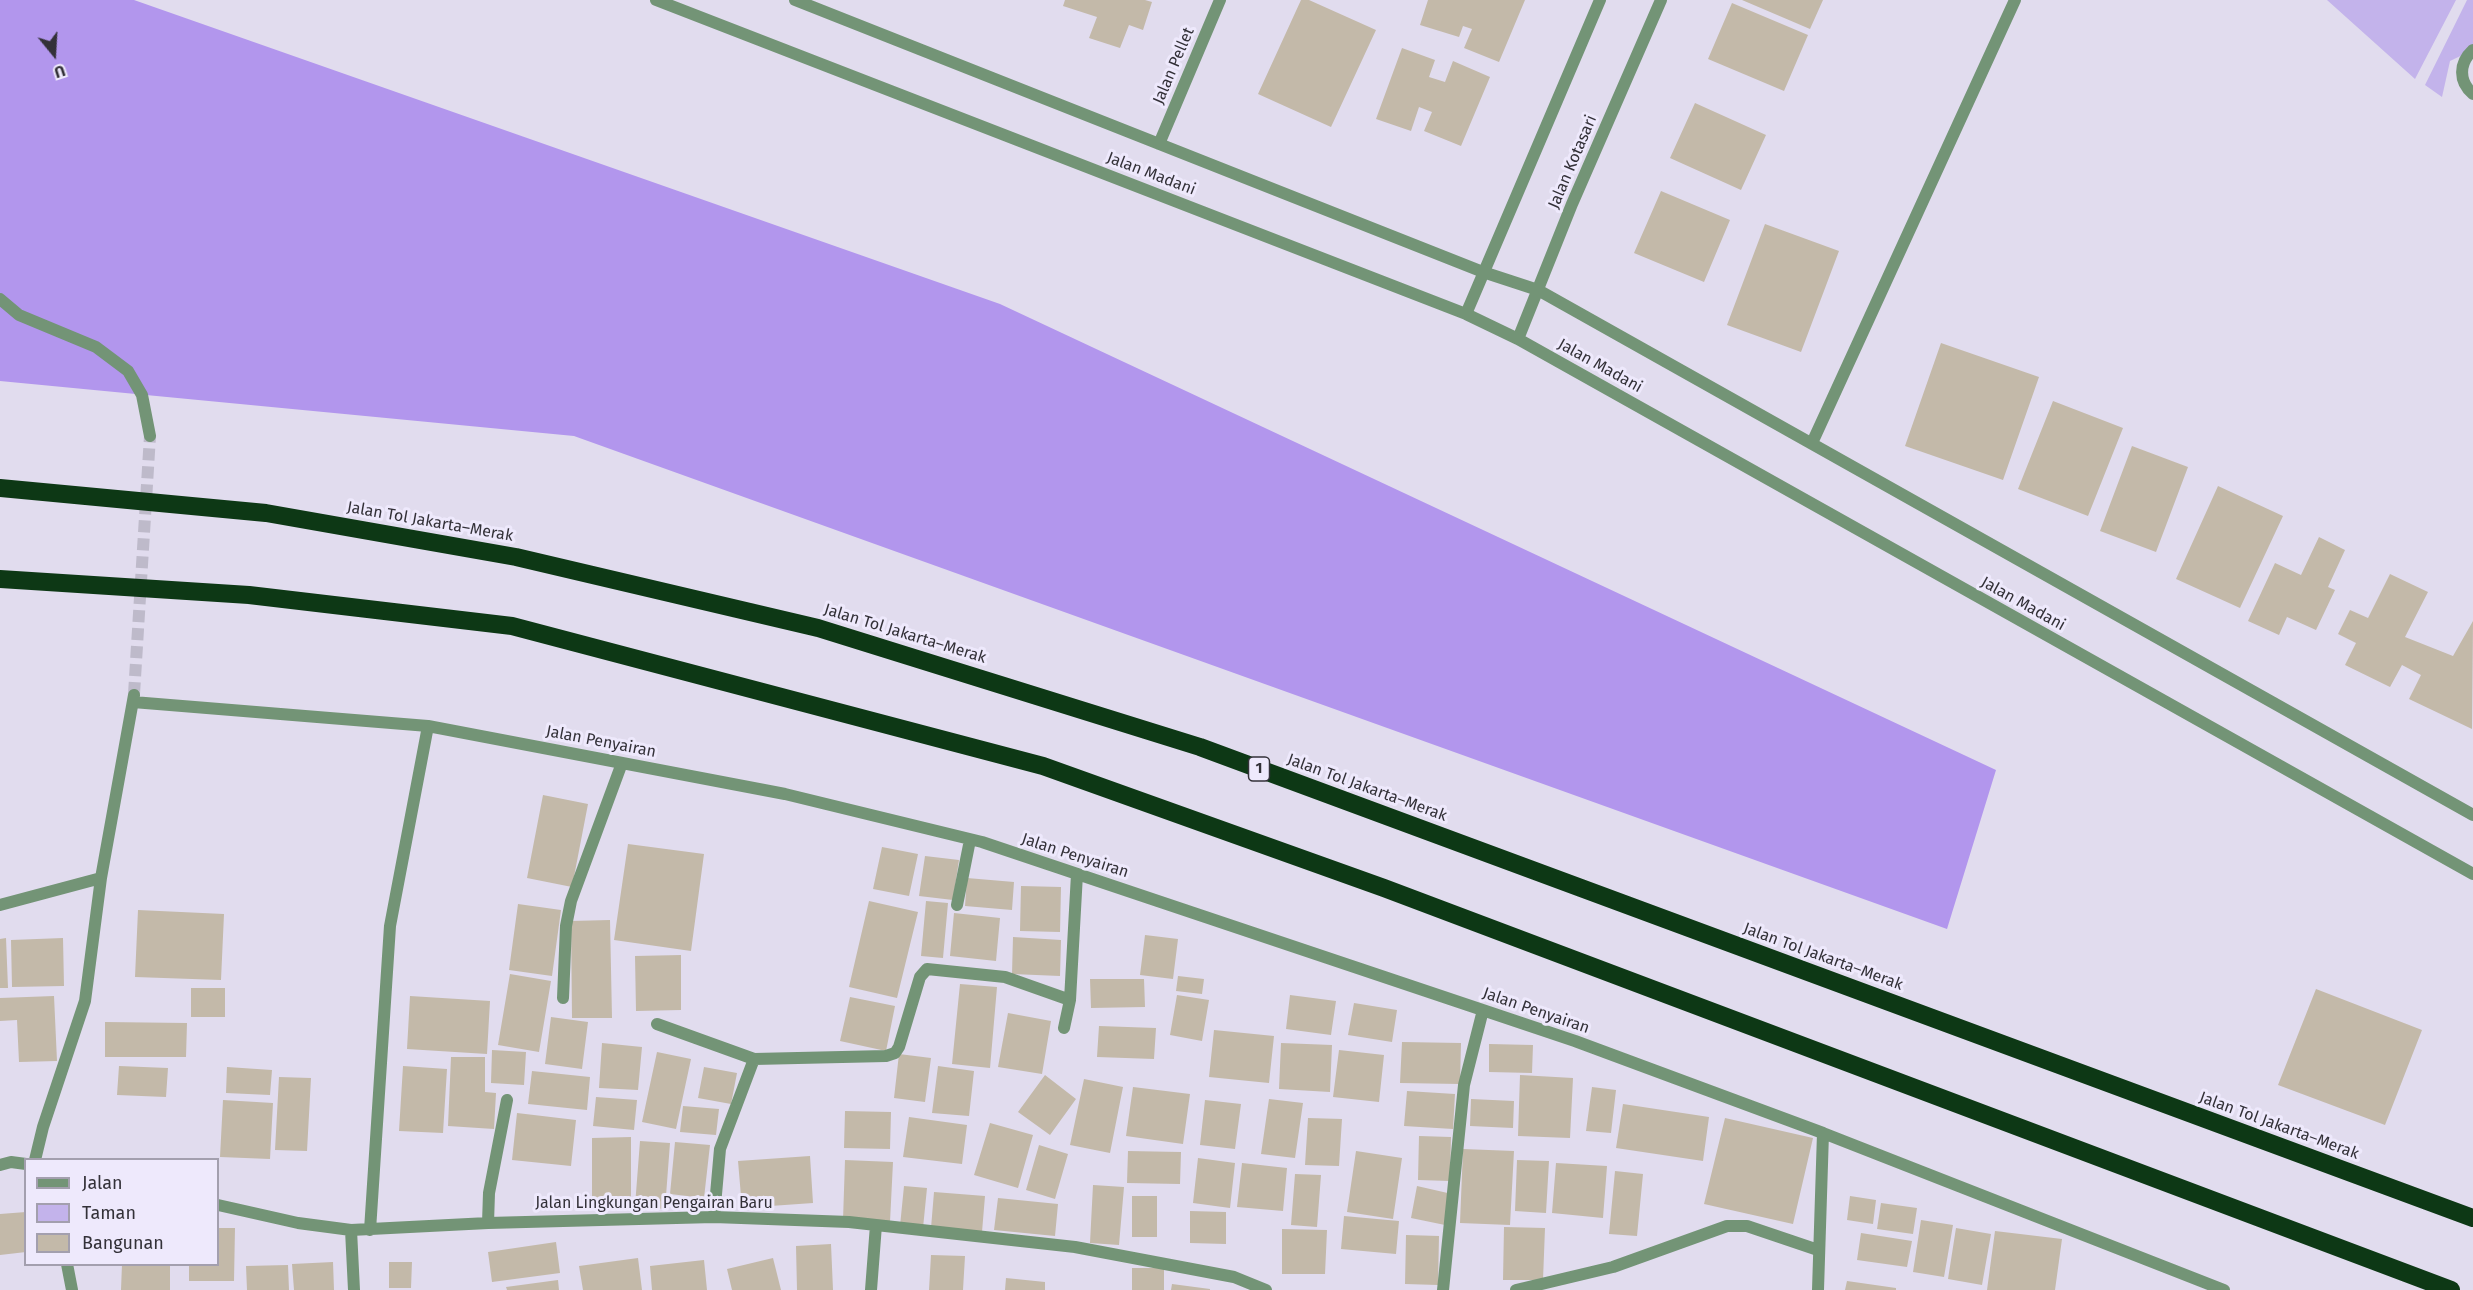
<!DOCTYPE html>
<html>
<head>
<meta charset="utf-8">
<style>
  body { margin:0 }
  #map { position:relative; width:2473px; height:1290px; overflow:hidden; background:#e1dcee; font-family:"Fira Sans",sans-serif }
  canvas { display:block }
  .legend { position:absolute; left:24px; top:1158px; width:195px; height:108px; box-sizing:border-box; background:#eee9fc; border:2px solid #a39fae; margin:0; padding:8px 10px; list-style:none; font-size:18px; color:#333138 }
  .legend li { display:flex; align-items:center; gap:12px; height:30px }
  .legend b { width:30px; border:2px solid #a39fae }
  .north { position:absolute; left:24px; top:24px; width:60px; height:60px; -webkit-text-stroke:4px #eee9fc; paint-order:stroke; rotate:162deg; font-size:16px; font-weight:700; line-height:24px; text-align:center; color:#333138 }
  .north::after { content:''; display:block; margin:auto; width:21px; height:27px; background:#333138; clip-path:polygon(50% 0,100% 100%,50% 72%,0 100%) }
</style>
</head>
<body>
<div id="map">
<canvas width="2473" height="1290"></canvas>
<ul class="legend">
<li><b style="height:8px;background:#739476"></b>Jalan</li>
<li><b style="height:16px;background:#c3b3eb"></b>Taman</li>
<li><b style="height:16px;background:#c3b9a9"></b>Bangunan</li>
</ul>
<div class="north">U</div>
</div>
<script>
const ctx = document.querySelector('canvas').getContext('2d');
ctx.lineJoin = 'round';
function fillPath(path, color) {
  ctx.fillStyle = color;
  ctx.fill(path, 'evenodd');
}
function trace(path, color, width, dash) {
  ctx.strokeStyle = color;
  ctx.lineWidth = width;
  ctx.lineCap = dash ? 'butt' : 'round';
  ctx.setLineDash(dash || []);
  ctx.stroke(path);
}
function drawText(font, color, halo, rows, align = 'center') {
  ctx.font = font + ' "Fira Sans",sans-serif';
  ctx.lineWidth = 6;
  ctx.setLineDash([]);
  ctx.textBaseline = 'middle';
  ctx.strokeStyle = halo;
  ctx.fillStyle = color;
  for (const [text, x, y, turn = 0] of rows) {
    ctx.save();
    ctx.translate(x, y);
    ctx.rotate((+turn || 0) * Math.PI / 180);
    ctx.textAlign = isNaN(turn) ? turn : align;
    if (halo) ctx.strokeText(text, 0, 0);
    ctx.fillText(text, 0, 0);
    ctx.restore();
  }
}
fillPath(new Path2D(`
  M2327 0H2456L2415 79Z
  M2467 0H2473V50L2450 61 2442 97 2425 85Z`), '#c3b3eb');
fillPath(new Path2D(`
  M0 0H134L1000 304 1996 770 1947 929 574 436 0 381Z`), '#b296ed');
fillPath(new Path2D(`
  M1065 0H1145L1152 2 1143 30 1129 25 1120 48 1089 38 1097 17 1063 6Z
  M1301 0H1309L1376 30 1331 127 1258 94Z
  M1428 0H1525L1499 62 1464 48 1472 29 1463 26 1459 37 1420 25Z
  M1742 0H1823L1810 29Z
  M1732 3 1808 35 1784 91 1708 59Z
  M1402 48 1435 60 1429 77 1445 82 1453 61 1490 77 1461 146 1424 131 1432 112 1419 107 1411 131 1376 119Z
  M1695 103 1766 135 1741 190 1670 158Z
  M1661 191 1730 220 1704 282 1634 253Z
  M1765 224 1839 251 1801 352 1727 325Z
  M1941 343 2039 377 2003 480 1905 446Z
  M2053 401 2123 428 2088 516 2018 489Z
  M2132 446 2188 467 2156 552 2100 531Z
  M2218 486 2283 516 2240 608 2176 579Z
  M2319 537 2345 550 2328 587 2335 590 2316 630 2287 617 2279 635 2248 621 2275 563 2301 575Z
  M2390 574 2428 592 2405 637 2453 656 2473 621 2472 729 2409 699 2421 675 2402 665 2390 687 2345 665 2356 643 2338 634 2350 610 2368 618Z
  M543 795 588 804 572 887 527 878Z
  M628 844 704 854 691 951 614 940Z
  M882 847 918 854 909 896 873 889Z
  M925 856 959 860 953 900 919 896Z
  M967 878 1014 882 1012 910 965 906Z
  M1021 886 1061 887 1060 932 1020 931Z
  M869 901 918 912 897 998 849 987Z
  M926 901 948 903 943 958 921 956Z
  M518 904 561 910 552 976 509 970Z
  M138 910 224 914 221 980 135 977Z
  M954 913 1000 918 996 961 950 956Z
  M610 920 612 1018H572L571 921Z
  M1145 935 1178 939 1173 979 1140 975Z
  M1013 937 1061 940 1060 976 1012 974Z
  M6 938 8 988H0V939Z
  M63 938 64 986 12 987 11 940Z
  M681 955V1010L636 1011 635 956Z
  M510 974 551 981 539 1052 498 1045Z
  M1178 976 1204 979 1202 994 1176 991Z
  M1090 979H1144L1145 1007 1091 1008Z
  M960 984 997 987 990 1068 952 1064Z
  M191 988H225V1017H191Z
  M2316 989 2422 1030 2385 1125 2278 1085Z
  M1177 995 1209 1000 1202 1041 1170 1035Z
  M1290 995 1336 1001 1331 1035 1286 1029Z
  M54 996 57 1061 19 1062 17 1020 0 1021V998Z
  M410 996 490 1001 487 1054 407 1049Z
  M850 997 895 1006 886 1051 840 1041Z
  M1354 1003 1397 1010 1392 1042 1348 1035Z
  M1008 1013 1051 1021 1042 1074 998 1067Z
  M551 1017 588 1022 582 1069 545 1064Z
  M105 1022 187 1023 186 1057H105Z
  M1099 1026 1156 1028 1154 1059 1097 1057Z
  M1214 1030 1274 1036 1269 1083 1209 1077Z
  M1402 1042 1461 1043 1460 1084 1400 1083Z
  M602 1043 642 1047 638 1090 599 1088Z
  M1281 1043 1332 1045 1330 1092 1279 1089Z
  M1489 1044 1533 1045 1532 1073 1489 1072Z
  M492 1050 526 1052 524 1085 491 1083Z
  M1339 1050 1384 1055 1379 1102 1333 1097Z
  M657 1052 691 1059 676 1129 642 1122Z
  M899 1054 931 1058 925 1102 894 1098Z
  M451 1057H485V1092L496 1093 494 1129 448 1126Z
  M119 1066 168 1068 166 1097 117 1095Z
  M403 1066 447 1069 443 1133 399 1131Z
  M938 1066 974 1071 969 1116 932 1113Z
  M227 1067 272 1070 270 1095 226 1093Z
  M704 1067 737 1073 731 1104 698 1098Z
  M532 1071 590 1077 587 1110 528 1104Z
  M1045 1075 1076 1099 1050 1135 1018 1112Z
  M1520 1075 1573 1078 1570 1138 1518 1136Z
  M279 1077 311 1078 307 1151 275 1150Z
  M1084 1079 1123 1087 1110 1153 1070 1145Z
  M1133 1087 1190 1094 1183 1144 1126 1136Z
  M1592 1087 1616 1090 1611 1133 1586 1131Z
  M1407 1091 1455 1094 1453 1129 1404 1126Z
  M596 1097 637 1100 634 1130 593 1126Z
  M1269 1099 1303 1103 1295 1158 1261 1154Z
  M1471 1099 1514 1101 1513 1128 1470 1126Z
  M223 1100 273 1103 270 1159 220 1157Z
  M1205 1100 1241 1104 1235 1149 1200 1145Z
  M1623 1104 1709 1117 1703 1161 1616 1148Z
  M683 1106 719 1109 716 1135 680 1132Z
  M845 1111 891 1112 890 1149 844 1148Z
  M517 1113 576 1120 571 1166 512 1160Z
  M909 1117 967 1125 962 1164 903 1157Z
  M1308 1118 1342 1119 1339 1166 1305 1165Z
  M1725 1118 1813 1138 1793 1224 1704 1204Z
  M990 1123 1033 1135 1018 1188 974 1175Z
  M1419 1136 1451 1137 1450 1181 1418 1180Z
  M631 1137V1202H592V1138Z
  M640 1141 670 1143 665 1209 635 1206Z
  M675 1142 710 1145 704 1198 670 1194Z
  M1039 1145 1068 1154 1055 1199 1026 1190Z
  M1463 1149 1514 1151 1510 1225 1460 1223Z
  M1128 1151 1181 1152 1180 1184 1127 1183Z
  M1356 1151 1402 1158 1393 1219 1347 1212Z
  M810 1156 813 1203 742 1208 738 1161Z
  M1198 1158 1235 1163 1230 1208 1193 1203Z
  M845 1160 893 1162 890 1222 843 1220Z
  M1517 1160 1549 1161 1546 1213 1515 1211Z
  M1242 1163 1287 1168 1283 1211 1237 1207Z
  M1556 1163 1607 1166 1603 1218 1552 1213Z
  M1615 1171 1643 1174 1637 1236 1609 1234Z
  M1295 1174 1321 1175 1317 1227 1291 1225Z
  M1093 1185 1124 1187 1119 1245 1090 1243Z
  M904 1186 927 1188 923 1228 900 1226Z
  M1417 1186 1452 1194 1445 1225 1411 1218Z
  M934 1192 985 1196 982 1232 931 1228Z
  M1132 1196H1157V1237H1132Z
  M1850 1196 1876 1200 1873 1224 1847 1220Z
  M998 1198 1058 1204 1055 1236 994 1230Z
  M1881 1203 1917 1208 1913 1234 1877 1229Z
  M1190 1211 1226 1212V1244L1190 1243Z
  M26 1212V1252L0 1255V1214Z
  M1344 1216 1399 1221 1396 1254 1341 1249Z
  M1921 1220 1953 1225 1944 1277 1913 1272Z
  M1504 1227 1545 1228 1543 1280H1503Z
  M218 1228H235L234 1281H189V1264H218Z
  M1956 1228 1991 1234 1982 1285 1948 1279Z
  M1282 1229 1327 1230 1325 1274H1282Z
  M1995 1231 2062 1239 2055 1290H1987Z
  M1861 1233 1912 1241 1907 1267 1857 1260Z
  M1406 1235 1439 1236 1438 1285 1405 1284Z
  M556 1242 560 1273 492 1282 488 1252Z
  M831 1244 833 1290H797L796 1246Z
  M931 1255 965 1256 963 1290H929Z
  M638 1258 642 1290H583L579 1266Z
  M773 1258 781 1290H732L727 1269Z
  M704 1260 707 1290H652L650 1266Z
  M333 1262 334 1290H294L292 1264Z
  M389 1262H412L411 1288H389Z
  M122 1264H170V1290H121Z
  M288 1265 289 1290H247L246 1266Z
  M1132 1268H1164V1290H1132Z
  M1006 1278 1045 1282V1290H1005Z
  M558 1280 559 1290H507L506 1287Z
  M1847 1281 1896 1288V1290H1845Z
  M1172 1284 1210 1289V1290H1171Z`), '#c3b9a9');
trace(new Path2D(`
  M134 694 150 436`), '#bebaca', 12, [12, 6]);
trace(new Path2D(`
  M656 0 1466 314 1518 339 2473 874
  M795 0 1483 272 1538 290 2473 815
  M2473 50C2459 63 2458 81 2473 94
  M1159 144 1220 0
  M0 299 19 315 96 347 128 371 142 395 150 436
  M1466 314 1600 0
  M1518 339 1572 204 1661 0
  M1812 443 2015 0
  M133 702 428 726 785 794 982 842 1575 1041 1823 1133 1818 1290
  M0 905 101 878
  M957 905 970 840
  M563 998 566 926 571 901 622 763
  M657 1024 754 1059 886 1056 895 1053 899 1047 920 977 927 969 1005 977 1070 1000 1077 874
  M1064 1028 1070 1000
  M1823 1133 2224 1290
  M35 1160 43 1127 85 1001 101 878 134 695
  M0 1165 11 1162 26 1164
  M218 1205 298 1223 351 1230 488 1223 714 1217 849 1222 1075 1247 1234 1277 1266 1290
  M714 1217 720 1149 754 1059
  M488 1223 489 1193 507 1100
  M351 1230 354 1290
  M370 1230 390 926 428 726
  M67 1264 72 1290
  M871 1290 876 1225
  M1443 1290 1464 1085 1483 1010
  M1516 1290 1613 1267 1727 1226H1747L1818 1250`), '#739476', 12);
trace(new Path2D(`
  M0 488 266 513 516 557 818 628 1200 747 2473 1218
  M0 579 249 595 512 626 1043 766 1384 888 2451 1290`), '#0d3815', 18);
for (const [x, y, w] of [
  [1259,769,21]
]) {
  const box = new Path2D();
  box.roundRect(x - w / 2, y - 12, w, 24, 4.5);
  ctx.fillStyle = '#eee9fc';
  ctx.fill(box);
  trace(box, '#333138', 1.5);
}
drawText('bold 15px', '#333138', null, [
  ["1",1259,769]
]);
drawText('16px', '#333138', '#eee9fc', [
  ["Jalan Pellet",1174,66,-67],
  ["Jalan Kotasari",1573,162,-67],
  ["Jalan Madani",1151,174,21],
  ["Jalan Madani",1600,366,29],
  ["Jalan Tol Jakarta–Merak",430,522,10],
  ["Jalan Madani",2023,604,29],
  ["Jalan Tol Jakarta–Merak",905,634,17],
  ["Jalan Penyairan",601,742,11],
  ["Jalan Tol Jakarta–Merak",1367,788,20],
  ["Jalan Penyairan",1075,856,18],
  ["Jalan Tol Jakarta–Merak",1823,957,20],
  ["Jalan Penyairan",1536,1011,19],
  ["Jalan Tol Jakarta–Merak",2279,1126,20],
  ["Jalan Lingkungan Pengairan Baru",654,1204]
]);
</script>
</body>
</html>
